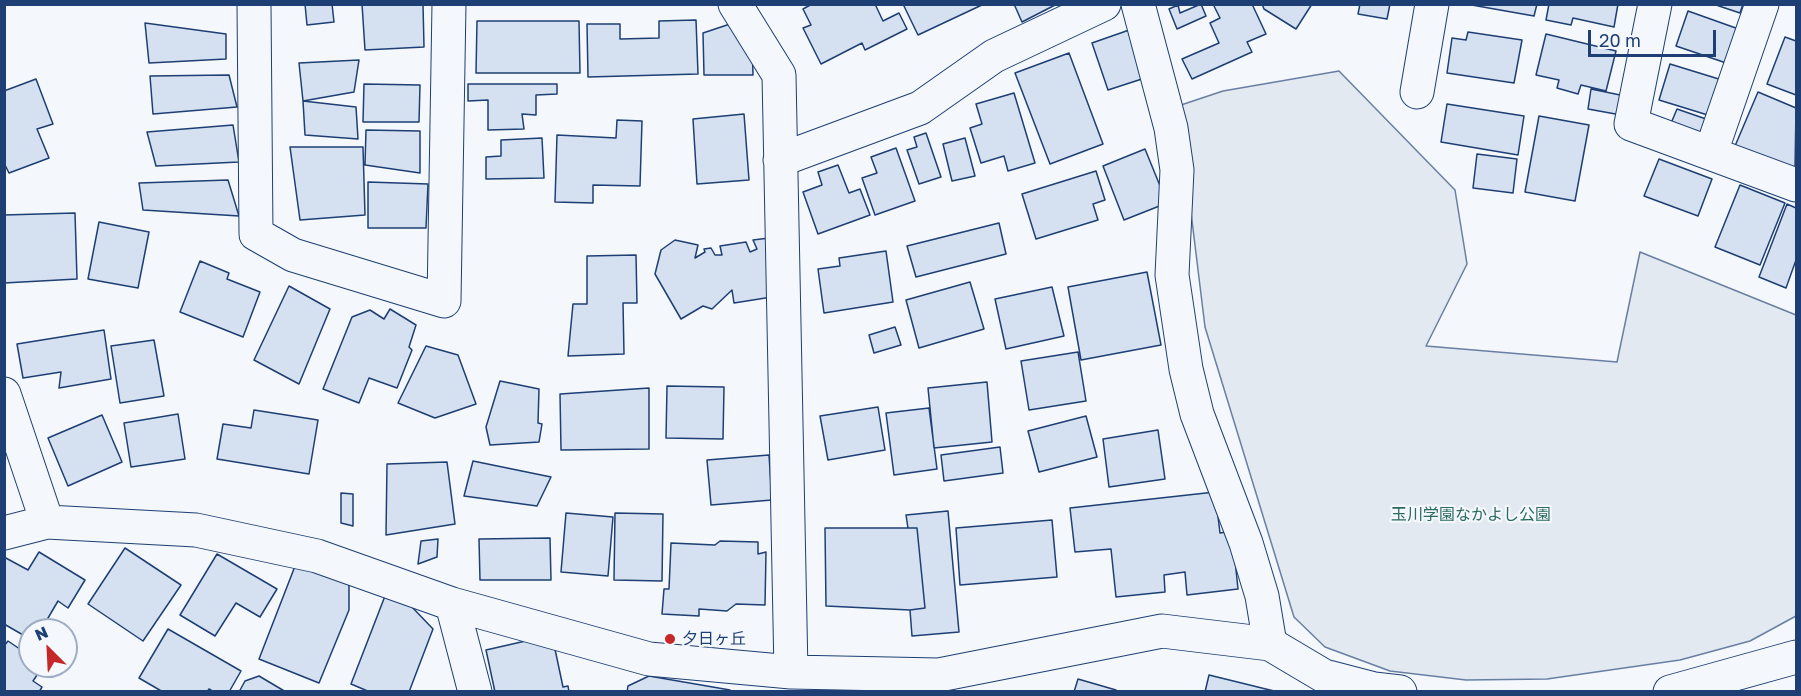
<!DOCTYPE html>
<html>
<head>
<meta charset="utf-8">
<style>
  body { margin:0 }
  #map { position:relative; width:1801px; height:696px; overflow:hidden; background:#f4f7fb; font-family:"Golos Text",sans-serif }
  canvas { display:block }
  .frame { position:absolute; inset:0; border:6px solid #1d3f73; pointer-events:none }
  .north { position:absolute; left:18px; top:618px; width:60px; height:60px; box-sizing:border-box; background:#f4f7fb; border:2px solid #9eadc5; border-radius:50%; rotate:336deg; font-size:16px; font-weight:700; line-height:24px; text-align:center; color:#1d3f73 }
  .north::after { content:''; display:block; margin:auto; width:21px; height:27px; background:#c62828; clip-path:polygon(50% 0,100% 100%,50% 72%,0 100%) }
  .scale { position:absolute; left:1588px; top:30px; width:128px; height:27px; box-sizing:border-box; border:3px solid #1d3f73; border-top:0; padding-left:8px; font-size:18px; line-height:21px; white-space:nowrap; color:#1d3f73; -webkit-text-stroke:4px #f4f7fb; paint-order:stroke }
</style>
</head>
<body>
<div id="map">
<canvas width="1801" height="696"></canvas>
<div class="frame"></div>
<div class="north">N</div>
<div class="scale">20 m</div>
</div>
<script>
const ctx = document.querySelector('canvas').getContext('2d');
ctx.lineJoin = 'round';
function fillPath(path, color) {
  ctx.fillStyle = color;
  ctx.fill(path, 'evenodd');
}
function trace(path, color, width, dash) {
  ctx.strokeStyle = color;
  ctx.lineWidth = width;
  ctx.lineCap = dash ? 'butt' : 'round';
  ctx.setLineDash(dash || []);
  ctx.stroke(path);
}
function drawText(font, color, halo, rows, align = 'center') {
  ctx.font = font + ' "Golos Text","Noto Sans JP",sans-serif';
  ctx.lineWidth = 4.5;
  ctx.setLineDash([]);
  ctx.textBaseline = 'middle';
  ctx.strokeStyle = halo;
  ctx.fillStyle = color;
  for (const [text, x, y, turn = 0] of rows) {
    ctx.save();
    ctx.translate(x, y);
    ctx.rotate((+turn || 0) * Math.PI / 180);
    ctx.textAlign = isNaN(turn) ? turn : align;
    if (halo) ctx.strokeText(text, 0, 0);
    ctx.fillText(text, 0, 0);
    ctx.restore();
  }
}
const green = new Path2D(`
  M1339 71 1455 190 1467 264 1426 346 1617 362 1640 252 1796 315V616L1750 641 1680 660 1547 679 1466 680 1390 671 1325 647 1294 617 1205 327 1178 106 1223 91Z`);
fillPath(green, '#e3e9f0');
trace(green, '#687fa3', 1.5);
const building = new Path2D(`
  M305 4H332L334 22 307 25Z
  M362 4H423L424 47 365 50Z
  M812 4H875L883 21 899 13 907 29 865 50 862 43 821 64 803 28 811 25 803 9Z
  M903 4H984L918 35Z
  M1014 4H1057L1022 22Z
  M1201 4 1206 16 1177 29 1169 9 1178 5 1180 13Z
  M1213 4H1252L1266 34 1247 42 1252 52 1192 79 1182 59 1219 43 1210 23 1220 18Z
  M1262 4H1312L1296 29 1264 9Z
  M1360 4H1390L1387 19 1358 14Z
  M1466 4H1537L1534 16Z
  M1549 4H1618L1614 27 1573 18 1571 25 1546 20Z
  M1713 4H1743L1740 13Z
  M1688 11 1747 32 1735 66 1676 46Z
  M696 20 698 74 588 77 587 24H620V39L659 38V21Z
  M477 21H579L580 73H476Z
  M739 21 752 40 753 75H704L703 33Z
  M145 23 226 34V59L149 63Z
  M1132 29 1148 77 1108 90 1092 43Z
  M1468 32 1522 40 1514 83 1447 73 1452 38 1466 40Z
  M1546 34 1616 51 1606 91 1581 85 1578 94 1557 88 1559 80 1536 75Z
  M1785 37 1796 41V95L1767 84Z
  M1069 53 1103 144 1050 164 1015 73Z
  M359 60 354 92 303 101 299 63Z
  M1670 64 1722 80 1711 116 1659 100Z
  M229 75 237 107 153 114 150 76Z
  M36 79 53 124 37 129 49 158 9 173 4 163V91Z
  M364 84 420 85 419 122H363Z
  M468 84H557V94L536 95V115L522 114 524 129 488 130V100L468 101Z
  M1591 89 1625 96 1621 115 1588 109Z
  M1758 92 1796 108 1795 171 1735 146Z
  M1014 93 1035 163 1008 171 1004 156 981 163 970 128 982 124 976 104Z
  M303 101 356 107 358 139 305 135Z
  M1447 104 1524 116 1518 155 1441 142Z
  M1677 109 1706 119 1699 139 1669 128Z
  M744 114 749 180 697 184 693 119Z
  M1539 116 1589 125 1575 201 1525 192Z
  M617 120 642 121 640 186 593 185V203L555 202 557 135 616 138Z
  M233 125 239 162 156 166 147 132Z
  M366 130 420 131V173L365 165Z
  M926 133 941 177 919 184 907 150 917 147 914 137Z
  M542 138 544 178 486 179V157L501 156V140Z
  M965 138 975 176 952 181 943 144Z
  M290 147H363L365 215 300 220Z
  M896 148 915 201 875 215 862 178 877 173 871 157Z
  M1145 149 1167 203 1124 220 1103 166Z
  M1477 154 1517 159 1513 193 1473 188Z
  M1659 159 1712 179 1698 216 1644 196Z
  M838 165 849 193 860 189 870 215 818 234 803 192 822 185 818 172Z
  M1096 171 1105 200 1093 204 1098 220 1036 239 1022 194Z
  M228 180 239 216 143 210 139 183Z
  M368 182 428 184 426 228H368Z
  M1740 185 1785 203 1760 265 1715 247Z
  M1787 204 1796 208V260L1786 288 1759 277Z
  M75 213 77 279 4 283V215Z
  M99 222 149 232 138 288 88 279Z
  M999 223 1006 254 916 277 907 246Z
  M769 238 778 296 734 303 732 290 712 309 703 306 681 319 655 274 661 250 675 240 698 245 695 258 705 252 704 249 711 248 715 255H722L720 246 746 242 750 252 757 249 753 240Z
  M886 251 893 302 824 313 818 269 840 266 839 258Z
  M636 255 637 303H623L624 354 568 356 573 304H587V256Z
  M200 261 229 273 227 279 260 292 243 337 180 312Z
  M1147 272 1161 345 1081 360 1068 287Z
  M970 282 984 329 919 348 906 300Z
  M289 286 330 309 299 384 254 360Z
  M1052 287 1064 336 1006 349 995 299Z
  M390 309 416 325 409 347 412 350 397 388 369 378 359 403 323 389 352 317 370 310 384 319Z
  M895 327 901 345 874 353 869 335Z
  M104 330 111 379 59 388 61 372 23 378 17 344Z
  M154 340 164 396 120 403 111 346Z
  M426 346 458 355 476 404 435 418 398 403Z
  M1078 352 1086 401 1029 410 1021 361Z
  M500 381 539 389 538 423 542 424 539 442 490 445 486 427Z
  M987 382 992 442 934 448 928 388Z
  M667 386 724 387 723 439 666 438Z
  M649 388V449L561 450 560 394Z
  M878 407 885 450 828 460 820 416Z
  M929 408 937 469 894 475 886 413Z
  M254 410 318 420 309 474 217 459 223 424 251 428Z
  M178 414 185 459 131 467 124 423Z
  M102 415 122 462 68 486 48 438Z
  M1086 416 1097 457 1039 472 1028 431Z
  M1158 430 1165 479 1109 487 1103 439Z
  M1000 447 1003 473 944 481 941 455Z
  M769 455 772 500 711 505 707 460Z
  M473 461 551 477 537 506 464 496Z
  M447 462 455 524 386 535 387 464Z
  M1215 492 1220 533 1232 531 1238 589 1187 595 1185 572 1164 575 1165 592 1116 597 1111 549 1075 552 1070 508Z
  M341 493 353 494V526L341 523Z
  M948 511 959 632 912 636 910 610 925 608 917 528H908L906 515Z
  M566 513 613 517 608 576 561 572Z
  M615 513 663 514 662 581 614 580Z
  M1052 520 1057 577 960 585 956 528Z
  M825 528H917L925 608 910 610 826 606Z
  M550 538 551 580H480L479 539Z
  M438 539 437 557 418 564 421 541Z
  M720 541 758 542V554L766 552 765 605 736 604 727 611 699 609V616L662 614 664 589H669L671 543 715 545Z
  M125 548 181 585 143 641 88 604Z
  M39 552 85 580 68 608 58 601 41 630H30V639L4 624V557L28 570Z
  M217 554 277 589 260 617 236 603 215 636 180 615Z
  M297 561 349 581V610L319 683 259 659Z
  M385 596 411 606 433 629 409 692H370L351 684Z
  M168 629 241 671 229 692H214L209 689 207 692H163L139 678Z
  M552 635 563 687 568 686 569 692H495L486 650Z
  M8 641 30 656V666H43L33 681 42 687 39 692H4V646Z
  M1209 675 1278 692H1205Z
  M259 676 286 692H239L245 681Z
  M649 676 730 690 729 692H627L628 686Z
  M1078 679 1116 690V692H1074Z`);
fillPath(building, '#d5e0f0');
trace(building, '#1d3f73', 1.5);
const minor = new Path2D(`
  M254 4 256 234 293 255 444 301 449 4
  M735 4 779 75 791 672
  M1138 4 1171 128 1177 170 1172 275 1186 369 1197 414 1246 543 1262 596 1270 644
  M1655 4 1631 124 1796 185
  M1417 92 1432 4
  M1711 152 1762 4
  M780 160 920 108 994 56 1104 4
  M4 394 47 522
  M4 533 47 522 196 530 317 556 452 604 649 659 791 672 939 675 1162 631 1270 644 1324 676 1374 689 1400 692
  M452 604 475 692
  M1670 692 1796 657`);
trace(minor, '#1d3f73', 35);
trace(minor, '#f4f7fb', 33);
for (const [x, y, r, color] of [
  [670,639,6,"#c62828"]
]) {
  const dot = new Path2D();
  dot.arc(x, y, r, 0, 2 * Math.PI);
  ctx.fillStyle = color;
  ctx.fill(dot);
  trace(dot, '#f4f7fb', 2);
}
drawText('16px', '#2c6c60', '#f4f7fb', [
  ["玉川学園なかよし公園",1471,515]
]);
drawText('16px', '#1d3f73', '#f4f7fb', [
  ["夕日ヶ丘",682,639]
], 'left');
</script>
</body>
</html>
